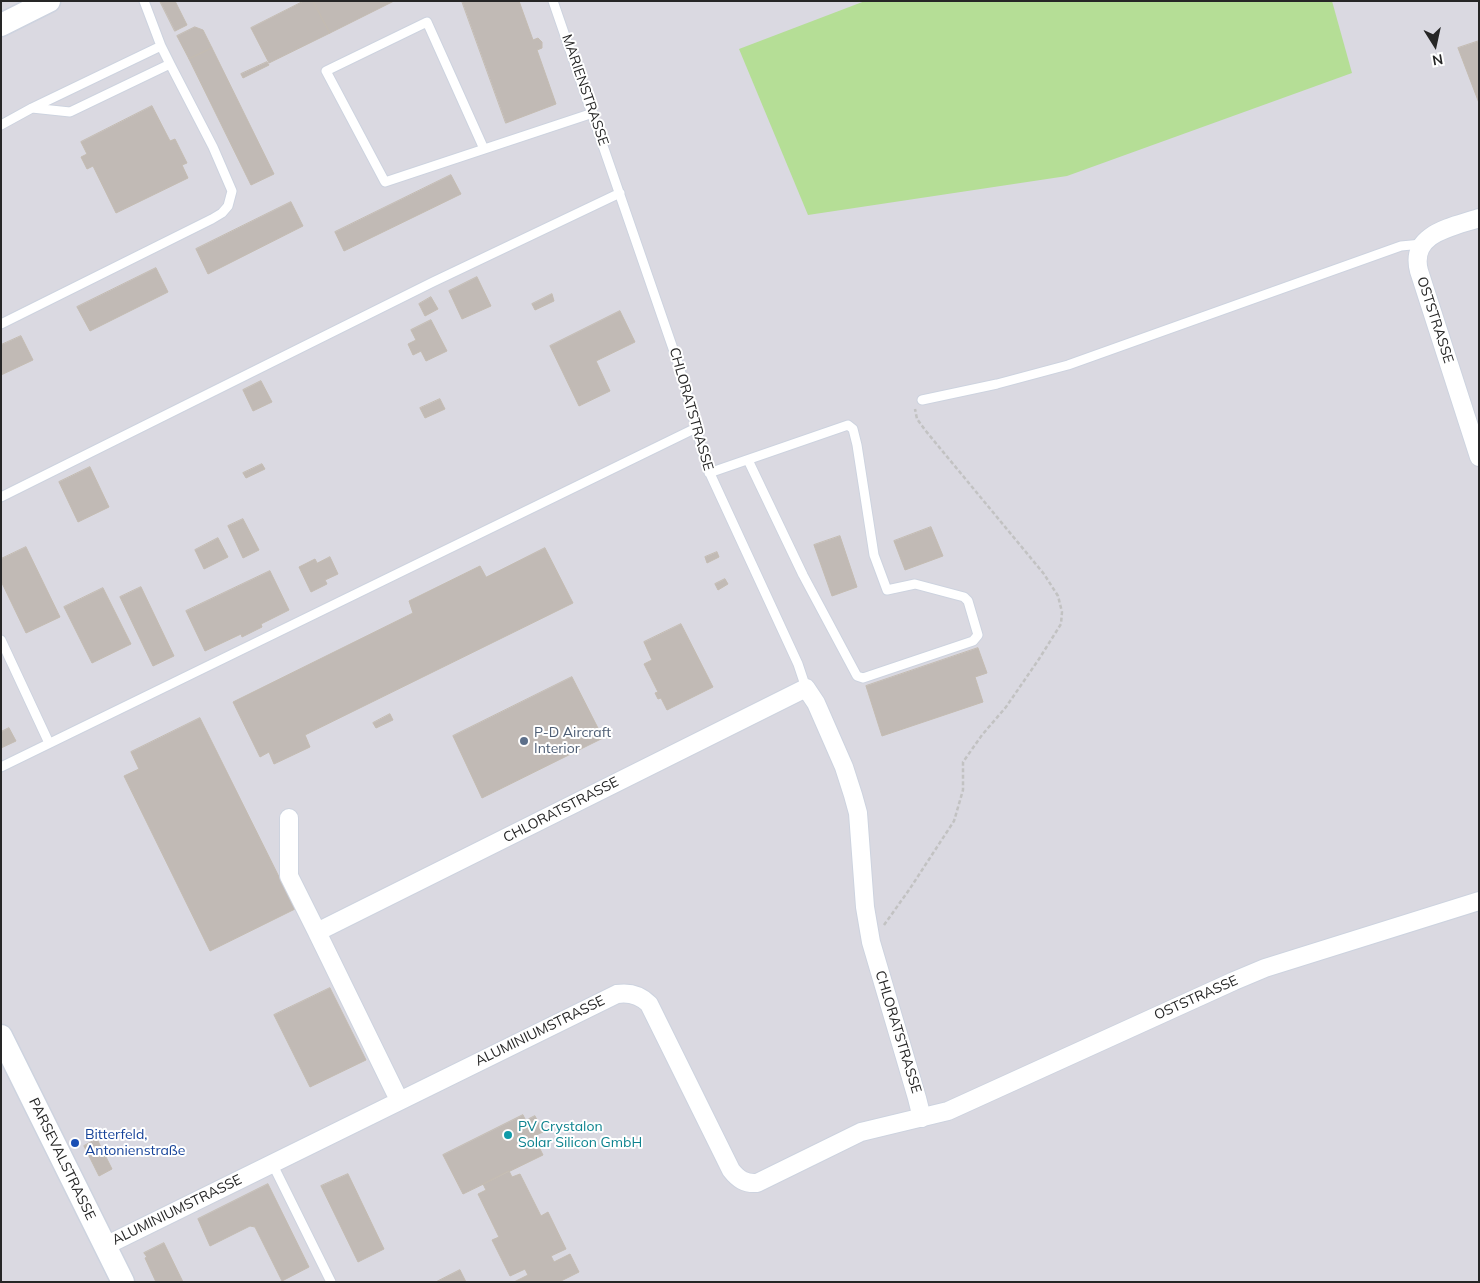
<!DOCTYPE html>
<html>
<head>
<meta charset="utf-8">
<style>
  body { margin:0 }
  #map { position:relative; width:1480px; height:1283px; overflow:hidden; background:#e9e0d8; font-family:Mulish,sans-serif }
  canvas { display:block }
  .frame { position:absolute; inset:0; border:2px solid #262626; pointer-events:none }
  .north { position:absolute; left:1410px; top:20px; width:50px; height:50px; -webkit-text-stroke:4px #fff; paint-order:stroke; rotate:170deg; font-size:14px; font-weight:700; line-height:20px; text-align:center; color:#262626 }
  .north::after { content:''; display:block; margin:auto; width:18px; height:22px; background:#262626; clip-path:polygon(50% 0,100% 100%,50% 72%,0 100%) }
</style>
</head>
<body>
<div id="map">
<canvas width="1480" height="1283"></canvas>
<div class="frame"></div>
<div class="north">N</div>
</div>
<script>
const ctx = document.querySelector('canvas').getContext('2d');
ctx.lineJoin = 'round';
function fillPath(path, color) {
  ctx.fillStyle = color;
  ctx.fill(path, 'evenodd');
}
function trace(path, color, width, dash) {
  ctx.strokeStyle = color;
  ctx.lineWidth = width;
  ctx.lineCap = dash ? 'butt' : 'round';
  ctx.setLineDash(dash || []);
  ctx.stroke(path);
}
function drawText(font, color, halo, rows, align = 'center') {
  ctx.font = font + ' Mulish,sans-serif';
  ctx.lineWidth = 4;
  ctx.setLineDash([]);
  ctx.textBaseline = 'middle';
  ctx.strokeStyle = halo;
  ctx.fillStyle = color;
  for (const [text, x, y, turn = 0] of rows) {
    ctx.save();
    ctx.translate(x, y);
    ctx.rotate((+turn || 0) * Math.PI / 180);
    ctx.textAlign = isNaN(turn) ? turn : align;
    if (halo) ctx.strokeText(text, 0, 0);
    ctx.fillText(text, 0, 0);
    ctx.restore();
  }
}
fillPath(new Path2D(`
  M1 1H1479V1282H1Z`), '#dad9e1');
fillPath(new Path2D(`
  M865 1H1332L1352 73 1067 176 808 215 739 49Z`), '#b5de96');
const building = new Path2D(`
  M160 1H175L187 25 175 31Z
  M304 1H313L330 33 269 63 251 28Z
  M313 1H394L330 33Z
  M462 1H519L533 40 538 38 542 42V48L537 50 556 104 506 123Z
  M195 27 203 30 212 48 189 59 177 36Z
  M1479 41V103L1458 48Z
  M212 48 274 174 251 185 189 59Z
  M267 62 269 65 243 78 241 74Z
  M152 106 170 141 175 139 187 163 182 165 188 178 116 213 93 166 87 169 81 157 87 154 81 142Z
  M451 175 461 194 344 251 335 232Z
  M291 202 303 226 208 274 196 249Z
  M156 268 168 292 90 331 77 307Z
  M477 277 491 306 462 319 449 291Z
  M552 294 554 301 535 310 532 304Z
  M431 297 438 309 425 316 419 304Z
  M620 311 635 342 596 361 610 391 579 406 550 346Z
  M431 320 447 351 426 361 421 351 413 355 408 344 416 340 411 330Z
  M21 336 33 360 1 375V345Z
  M261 381 272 402 253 411 243 390Z
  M440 399 445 409 425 418 420 408Z
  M262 464 265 469 246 478 243 473Z
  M90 467 109 507 78 522 59 482Z
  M243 519 259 550 243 558 228 526Z
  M931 527 943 556 905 570 894 541Z
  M840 536 857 587 832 596 814 545Z
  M218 538 228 557 204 569 195 550Z
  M26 547 60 617 26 633 1 581V559Z
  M545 548 573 603 305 735 310 747 274 764 269 752 260 757 233 702 413 613 409 601 480 566 486 577Z
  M717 552 719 557 707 563 705 557Z
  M330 557 338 574 325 580 327 584 311 592 299 567 315 559 317 563Z
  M270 571 289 610 261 624 262 627 242 637 241 634 205 651 186 611Z
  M725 579 728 584 718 590 715 584Z
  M141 587 174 656 153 666 120 597Z
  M103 588 131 644 92 663 64 607Z
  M681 624 713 687 667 710 661 698 658 699 655 693 658 692 644 664 652 660 644 642Z
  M978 648 987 673 975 677 983 702 882 736 866 686Z
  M572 677 603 738 482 798 453 736Z
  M390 714 393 720 376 728 373 723Z
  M200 718 295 909 210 951 124 776 139 769 131 752Z
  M9 728 16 741 1 748V732Z
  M330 988 366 1060 310 1087 274 1015Z
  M523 1115 543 1155 463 1194 443 1155Z
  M535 1116 543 1132 534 1136 533 1133 535 1132 529 1119Z
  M97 1139 112 1169 99 1176 84 1146Z
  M509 1171 512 1177 520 1174 541 1216 548 1212 566 1249 551 1256 554 1262 570 1254 579 1272 559 1282H514L528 1275 525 1269 510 1276 492 1240 499 1237 478 1194 486 1190 483 1184Z
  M348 1174 384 1249 358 1262 321 1186Z
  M268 1184 309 1267 282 1281 255 1227 250 1226 210 1246 198 1219Z
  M164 1243 183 1282H156L145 1258 147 1257 144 1253Z
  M460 1270 466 1282H436Z`);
fillPath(building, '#c1bab5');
trace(building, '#c4bcb2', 1);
const service = new Path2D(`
  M144 1 161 46 170 64
  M553 1 679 366 707 467 798 664 806 688
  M32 108 161 46
  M1 125 32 108 70 112 170 64 213 147 232 191 228 206 222 213 212 219 1 324
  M484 149 427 22 326 71 385 182 593 113
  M922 400 997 384 1068 365 1401 246 1422 244
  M709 473 848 425 853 429 857 445 874 555 887 590 915 584 964 597 968 601 978 635 973 641 863 678 857 676 803 575 748 460
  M1 497 433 282 620 193
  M1 640 49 743
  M1 767 696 428
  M272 1163 331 1282`);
const minor = new Path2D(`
  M1479 218C1453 227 1409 233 1419 271L1479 457
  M289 818V876L317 932
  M399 1100 317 932 806 688 816 703 844 767 853 795 858 813 865 907 871 942 917 1098 922 1118
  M105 1246 617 994C630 992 640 995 649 1004L731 1170C738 1179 745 1184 757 1183L861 1132 948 1111 1234 981 1265 968 1479 901`);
const tertiary = new Path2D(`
  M1 25 49 1
  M1 1036 123 1282`);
trace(service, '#cdd3df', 11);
trace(minor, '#cdd3df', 20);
trace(tertiary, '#cdd3df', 25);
trace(new Path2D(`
  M884 925 909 890 954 821 963 790V762L982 735 1006 707 1039 659 1061 624 1062 612 1058 596 1044 574 925 430 917 419 915 409`), '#c2c2c2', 2.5, [4, 2.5]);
trace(service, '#fff', 9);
trace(minor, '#fff', 18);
trace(tertiary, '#fff', 22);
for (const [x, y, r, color] of [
  [524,741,5,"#5c6f8a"],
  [508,1135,5,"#0f9aa8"],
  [75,1143,5,"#1a4fb4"]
]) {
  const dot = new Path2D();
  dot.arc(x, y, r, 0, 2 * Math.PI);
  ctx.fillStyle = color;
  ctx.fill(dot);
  trace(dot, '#fff', 2);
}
drawText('14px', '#262626', '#fff', [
  ["MARIENSTRASSE",585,90,71],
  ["OSTSTRASSE",1435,320,72],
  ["CHLORATSTRASSE",691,409,74],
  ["CHLORATSTRASSE",561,810,-27],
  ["OSTSTRASSE",1196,998,-24],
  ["ALUMINIUMSTRASSE",540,1031,-26],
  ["CHLORATSTRASSE",898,1032,73],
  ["PARSEVALSTRASSE",62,1159,64],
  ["ALUMINIUMSTRASSE",177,1210,-26]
]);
drawText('14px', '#4e5e75', '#fff', [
  ["P-D Aircraft",534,733],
  ["Interior",534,749]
], 'left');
drawText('14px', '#0d838f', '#fff', [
  ["PV Crystalon",518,1127],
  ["Solar Silicon GmbH",518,1143]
], 'left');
drawText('14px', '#164399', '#fff', [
  ["Bitterfeld,",85,1135],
  ["Antonienstraße",85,1151]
], 'left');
</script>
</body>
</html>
